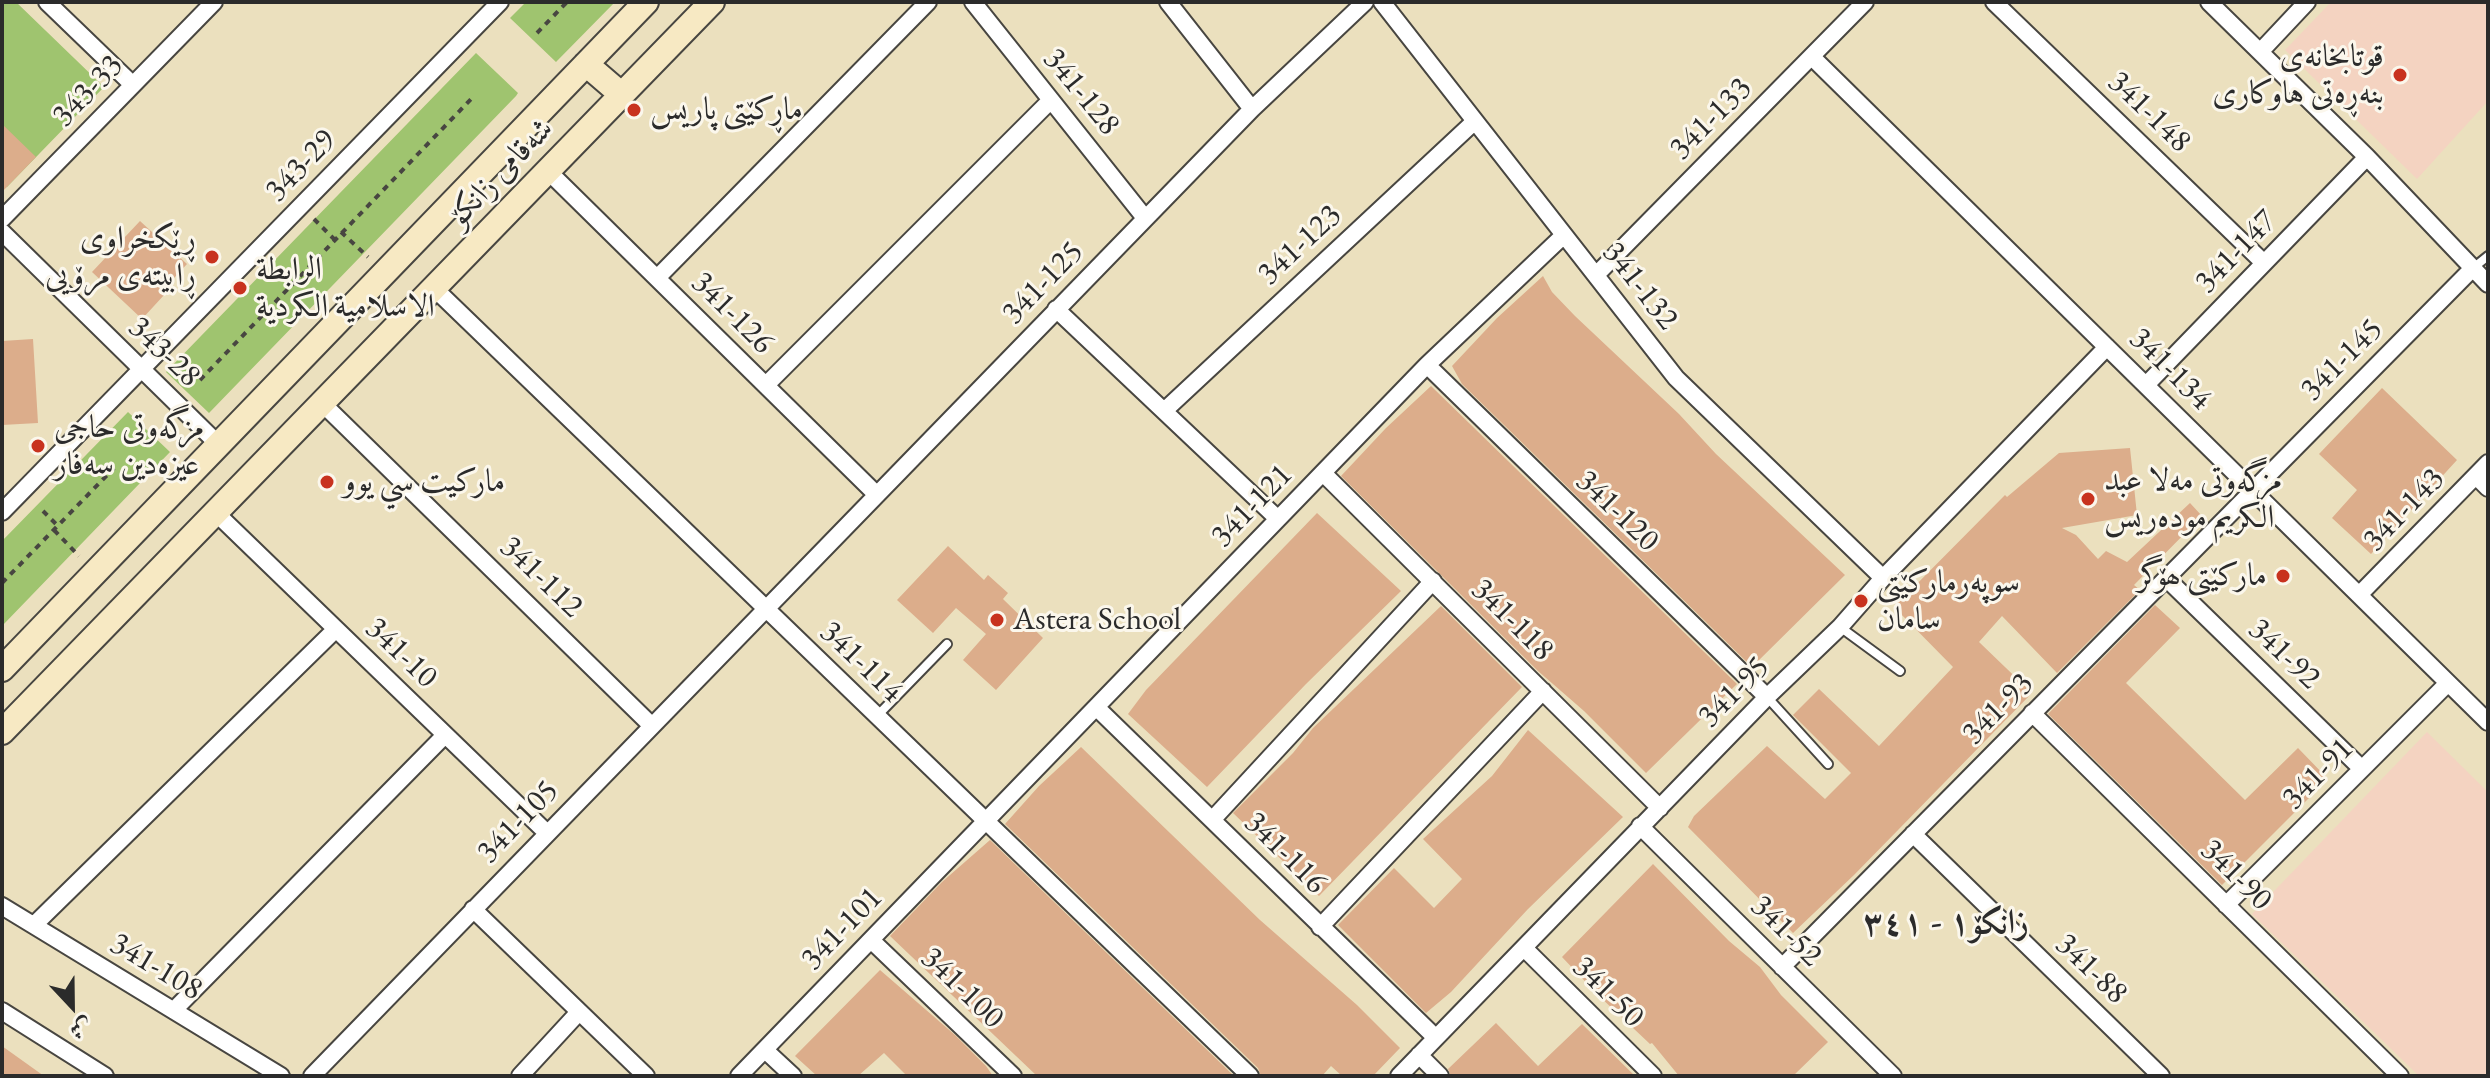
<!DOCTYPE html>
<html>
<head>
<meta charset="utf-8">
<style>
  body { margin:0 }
  #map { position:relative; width:2490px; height:1078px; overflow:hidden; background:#ebe0be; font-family:"EB Garamond",Amiri,serif }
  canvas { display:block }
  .frame { position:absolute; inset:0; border:4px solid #2b2b2b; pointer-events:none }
  .north { position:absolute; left:32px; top:966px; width:80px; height:80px; -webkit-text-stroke:6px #fbf7ec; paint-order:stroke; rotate:158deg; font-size:22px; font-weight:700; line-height:32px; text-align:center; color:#2b2b2b }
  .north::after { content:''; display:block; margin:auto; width:28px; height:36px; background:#2b2b2b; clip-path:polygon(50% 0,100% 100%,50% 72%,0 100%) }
</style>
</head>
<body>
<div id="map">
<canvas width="2490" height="1078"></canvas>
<div class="frame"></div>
<div class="north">ش</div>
</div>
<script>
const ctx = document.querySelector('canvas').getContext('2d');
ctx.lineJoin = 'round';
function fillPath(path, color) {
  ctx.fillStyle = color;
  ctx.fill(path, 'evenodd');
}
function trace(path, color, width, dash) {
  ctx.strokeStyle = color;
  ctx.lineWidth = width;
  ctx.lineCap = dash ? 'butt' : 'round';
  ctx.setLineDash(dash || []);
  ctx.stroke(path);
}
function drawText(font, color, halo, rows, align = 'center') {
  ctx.font = font + ' "EB Garamond",Amiri,serif';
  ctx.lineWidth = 6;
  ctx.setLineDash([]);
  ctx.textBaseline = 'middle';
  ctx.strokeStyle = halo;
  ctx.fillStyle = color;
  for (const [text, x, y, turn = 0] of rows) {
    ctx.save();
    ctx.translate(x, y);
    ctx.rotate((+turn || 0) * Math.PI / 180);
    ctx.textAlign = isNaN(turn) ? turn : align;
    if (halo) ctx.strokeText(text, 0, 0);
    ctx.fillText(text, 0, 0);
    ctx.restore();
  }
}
fillPath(new Path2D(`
  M2331 2H2488V101L2417 179 2285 50Z
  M2427 732 2488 792V1076H2419L2252 914Z`), '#f4d3c1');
fillPath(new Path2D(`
  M2 2H16L104 87 7 187 2 188Z
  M526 2H615L556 62 510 18Z
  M476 53 518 93 516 96 209 413 166 372Z
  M128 412 170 452 2 626V541Z`), '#9fc46f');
fillPath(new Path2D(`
  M2 124 36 157 2 192Z
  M140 221 187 264 162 291 165 294 142 319 92 272Z
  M1543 276 1552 292 1575 316 1679 414 1716 454 1845 575 1752 667 1462 384 1452 366 1497 318Z
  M33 339 38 423 2 425V341Z
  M1431 386 1737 684 1646 773 1584 711 1538 671 1341 476 1386 428Z
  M2382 388 2457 460 2371 554 2332 518 2357 490 2319 454Z
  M2130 448 2137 515 2062 528 2076 535 2098 559 2106 551 2127 562 2190 503 2202 516 2134 585 2140 590 2057 673 2002 616 1979 642 2032 693 1854 875 1793 933 1688 827 1694 816 1767 746 1825 799 1851 773 1793 715 1819 689 1879 746 1953 667 1894 607 2005 495 2007 497 2059 453Z
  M1317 513 1401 591 1306 684 1207 787 1128 714 1146 690Z
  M948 546 984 580 988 575 1008 593 1003 599 1043 638 996 690 963 660 986 634 956 608 933 633 897 600Z
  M2155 605 2180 628 2126 683 2245 800 2298 748 2328 779 2222 885 2048 714Z
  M1441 606 1522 687 1319 896 1233 813 1293 753 1313 728Z
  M1528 730 1623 817 1528 909 1451 992 1426 1013 1338 925 1394 868 1434 908 1462 879 1423 839 1492 776Z
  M1081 747 1260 920 1357 1005 1400 1048 1373 1076H1342L1331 1066 1322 1076H1261L1258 1068 1005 824 1039 786Z
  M990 840 1234 1076H1037L890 936 942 882Z
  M1653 864 1729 941 1760 967 1781 995 1828 1042 1793 1076H1679L1652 1043 1650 1044 1598 995 1562 957Z
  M880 970 955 1035 986 1066 993 1076H907L884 1053 858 1076H817L795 1056Z
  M1496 1023 1538 1066 1582 1024 1635 1076H1451L1448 1069Z
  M2 1046 44 1076H2Z`), '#dcad8b');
const service = new Path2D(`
  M2473 268 2488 256
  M1840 627 1900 671
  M1767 697 1828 764
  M877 716 947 644`);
const minor = new Path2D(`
  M47 2 133 85
  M973 2 1145 218
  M1168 2 1252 109
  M1382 2 1676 378 1883 578
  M1994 2 2264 263
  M2209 2 2367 157 2488 284
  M2260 52 2307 2
  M1812 57 2488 722
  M548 171 876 494
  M2 219 214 2
  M2 232 218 444
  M1596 275 1865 2
  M657 278 928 2
  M434 288 1250 1076
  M1056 309 1278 519
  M1427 365 1767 697
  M766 385 1051 100
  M2146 385 2367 157
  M322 403 651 725
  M1164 411 1475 121
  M1323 473 1660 808
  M2476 476 2488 488
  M2 512 500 2
  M216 513 547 833
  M2166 578 2362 769
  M2359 595 2488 463
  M1096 707 1436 1038
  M2032 713 2400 1076
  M1212 820 1433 581
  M1640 826 1893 1076
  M1913 834 2161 1076
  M2226 905 2448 683
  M2 906 281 1076
  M473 909 646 1076
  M34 925 336 629
  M1320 927 1543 691
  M871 940 1013 1076
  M1524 948 1653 1076
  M1782 967 2472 269
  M174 1010 445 735
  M2 1011 105 1076
  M765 1050 793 1076
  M1419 1055 1440 1076
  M312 1076 1252 109 1365 2
  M520 1076 579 1012
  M739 1076 1427 365 1564 235
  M1399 1076 1767 697 1840 627 1883 578 2107 347`);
const secondary = new Path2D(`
  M586 64 622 95
  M2 669 646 2
  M2 732 712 2`);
trace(service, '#484641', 12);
trace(minor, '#484641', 20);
trace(secondary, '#484641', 28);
trace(new Path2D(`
  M537 33 567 2
  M314 219 334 239
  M341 232 368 257
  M200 380 474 96
  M43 511 58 526
  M54 530 79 556
  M2 583 114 468`), '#484641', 4, [6, 6]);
trace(service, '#fff', 8);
trace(minor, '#fff', 16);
trace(secondary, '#f7e9c3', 24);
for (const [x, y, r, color] of [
  [2400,75,8,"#c8321e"],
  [634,110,8,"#c8321e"],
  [212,257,8,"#c8321e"],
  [240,288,8,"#c8321e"],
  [38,446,8,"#c8321e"],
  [327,482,8,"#c8321e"],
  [2088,499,8,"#c8321e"],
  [2283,576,8,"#c8321e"],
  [1861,601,8,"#c8321e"],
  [997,620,8,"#c8321e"]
]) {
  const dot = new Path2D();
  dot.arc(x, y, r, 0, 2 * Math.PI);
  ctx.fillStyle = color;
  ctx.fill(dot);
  trace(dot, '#fbf7ec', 3);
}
drawText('32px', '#2b2b2b', '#fbf7ec', [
  ["قوتابخانەی",2384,57,"right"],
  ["بنەڕەتی هاوکاری",2384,94,"right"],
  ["ماڕکێتی پاریس",650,110],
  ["ڕێکخراوی",196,239,"right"],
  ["ڕابیتەی مرۆیی",196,276,"right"],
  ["الرابطة",256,270],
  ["الاسلامية الكردية",256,307],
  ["مزگەوتی حاجی",54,428],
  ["عیزەدین سەفار",54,465],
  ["مزگه‌وتی مه‌لا عبد",2104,481],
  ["الكريم موده‌ریس",2104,518],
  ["ماركيت سي يوو",343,482],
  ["مارکێتی ھۆگر",2267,576,"right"],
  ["سوپەرمارکێتی",1877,583],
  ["سامان",1877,620],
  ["Astera School",1013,620]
], 'left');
drawText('32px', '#2b2b2b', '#fbf7ec', [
  ["343-33",88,91,-46],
  ["341-128",1081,92,51],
  ["341-148",2149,112,44],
  ["341-133",1711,119,-45],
  ["343-29",301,166,-46],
  ["شەقامی زانکۆ",501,173,-46],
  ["341-123",1300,245,-43],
  ["341-147",2236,252,-46],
  ["341-125",1043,283,-46],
  ["341-132",1640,286,52],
  ["341-126",732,313,45],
  ["343-28",164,352,44],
  ["341-145",2342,360,-45],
  ["341-134",2170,369,45],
  ["341-121",1252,506,-46],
  ["341-143",2404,510,-46],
  ["341-120",1617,511,44],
  ["341-112",541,577,44],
  ["341-118",1512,620,45],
  ["341-10",401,653,44],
  ["341-92",2284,654,44],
  ["341-114",861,662,44],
  ["341-95",1734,692,-45],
  ["341-93",1998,709,-45],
  ["341-91",2318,774,-45],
  ["341-105",518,822,-46],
  ["341-116",1285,853,45],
  ["341-90",2236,875,45],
  ["341-101",842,929,-46],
  ["341-52",1786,931,45],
  ["341-108",156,967,31],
  ["341-88",2091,969,44],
  ["341-100",962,988,44],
  ["341-50",1608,992,45]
]);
drawText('bold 34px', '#2b2b2b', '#fbf7ec', [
  ["زانکۆ١ - ٣٤١",1946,924]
]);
</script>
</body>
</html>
